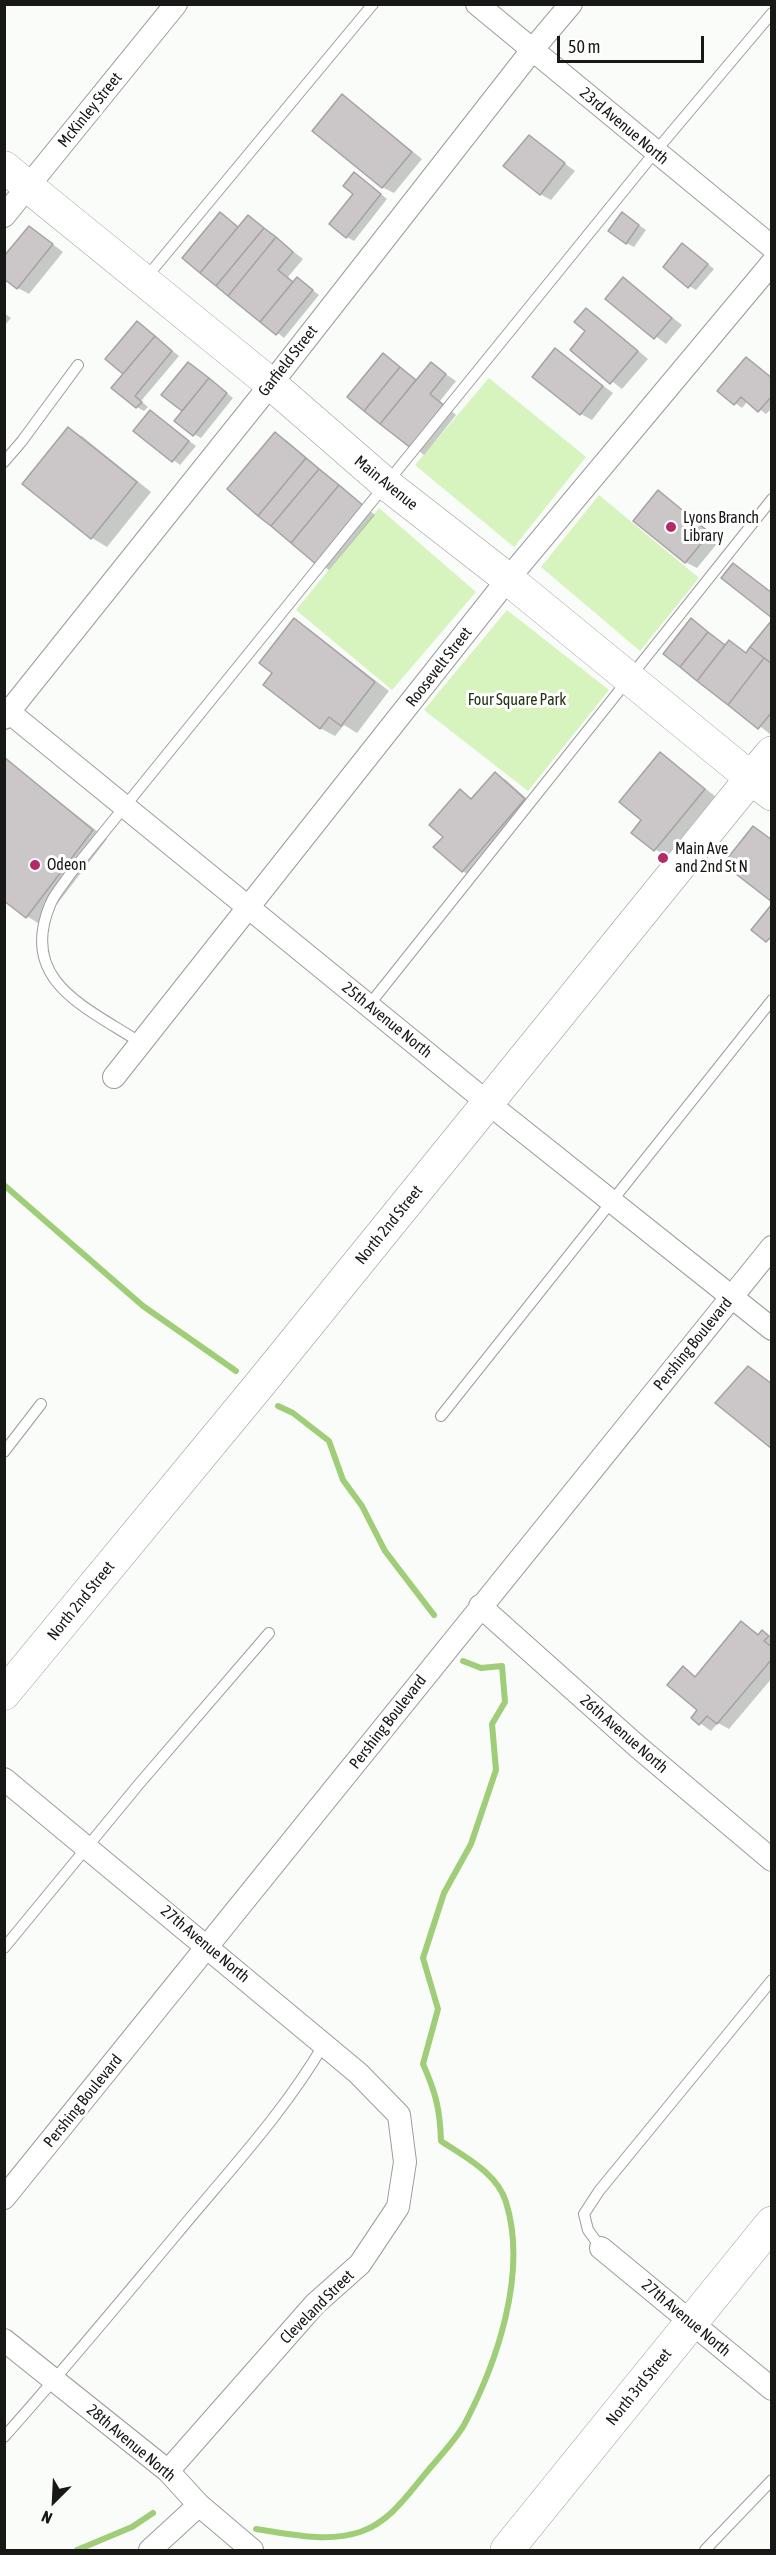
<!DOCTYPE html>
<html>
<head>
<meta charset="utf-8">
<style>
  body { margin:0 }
  #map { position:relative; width:776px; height:2555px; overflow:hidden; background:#f9fcf8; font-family:"Asap Condensed",sans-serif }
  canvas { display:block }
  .frame { position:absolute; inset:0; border:6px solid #181817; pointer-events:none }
  .north { position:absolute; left:24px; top:2471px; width:60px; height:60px; -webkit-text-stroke:4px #fff; paint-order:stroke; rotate:204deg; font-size:16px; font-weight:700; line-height:24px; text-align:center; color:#181817 }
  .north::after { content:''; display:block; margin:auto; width:21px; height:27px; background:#181817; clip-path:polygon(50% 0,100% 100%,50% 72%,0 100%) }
  .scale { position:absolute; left:557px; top:36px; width:147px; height:27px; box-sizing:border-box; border:3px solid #181817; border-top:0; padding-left:8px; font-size:18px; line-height:21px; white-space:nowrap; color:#181817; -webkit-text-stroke:4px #fff; paint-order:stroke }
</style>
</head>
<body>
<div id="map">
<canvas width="776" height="2555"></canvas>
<div class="frame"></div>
<div class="north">N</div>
<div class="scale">50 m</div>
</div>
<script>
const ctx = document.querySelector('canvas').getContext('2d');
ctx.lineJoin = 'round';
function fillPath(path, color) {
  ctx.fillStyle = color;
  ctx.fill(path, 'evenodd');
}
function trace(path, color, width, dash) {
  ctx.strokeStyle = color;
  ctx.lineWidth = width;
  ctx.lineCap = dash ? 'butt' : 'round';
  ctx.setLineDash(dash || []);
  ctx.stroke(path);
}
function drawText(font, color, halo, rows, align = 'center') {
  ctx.font = font + ' "Asap Condensed",sans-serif';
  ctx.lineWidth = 6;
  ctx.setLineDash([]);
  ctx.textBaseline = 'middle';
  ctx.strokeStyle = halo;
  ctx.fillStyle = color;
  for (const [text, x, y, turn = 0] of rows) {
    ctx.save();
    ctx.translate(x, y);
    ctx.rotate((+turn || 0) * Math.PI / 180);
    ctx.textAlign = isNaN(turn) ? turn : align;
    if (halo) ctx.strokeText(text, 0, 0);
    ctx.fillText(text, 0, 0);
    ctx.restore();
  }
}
fillPath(new Path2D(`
  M489 378 586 457 514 547 415 465Z
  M599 495 699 578 640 651 541 567Z
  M379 508 476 592 392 690 296 610Z
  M507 610 609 690 528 791 424 710Z`), '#d7f4bf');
fillPath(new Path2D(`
  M342 96 353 103 422 159 394 193 382 187Z
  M529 137 575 171 551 200 540 194Z
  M362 178 387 199 354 241 347 237 355 194Z
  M221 214 240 228 249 217 303 259 288 277 294 283 298 279 319 295 284 338 184 258Z
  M629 218 646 230 634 247 626 243Z
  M30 227 63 252 29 294 18 288Z
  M689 249 714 269 696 290 689 286Z
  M623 279 682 325 666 344 607 299Z
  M586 309 597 316 648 359 622 389 572 350 587 331Z
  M4 313 11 318 4 326Z
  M138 323 179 356 141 401 148 407 144 411 137 407 125 373Z
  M555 350 613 393 592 420 581 414Z
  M384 355 417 381 431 364 456 381 440 401 456 415 424 455 349 397Z
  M188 363 233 398 201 438 194 434 184 411 163 394Z
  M772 378V408L766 414 748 401 742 408 719 391Z
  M150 412 196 446 180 465 135 431Z
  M69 429 83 437 151 492 107 547 92 538 24 484Z
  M275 434 286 440 375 515 329 570 318 563Z
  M658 492 720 540 697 568 685 562Z
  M294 620 309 629 389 691 357 733 344 725 335 736 320 728 274 673Z
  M772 622V732L770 734 665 653 698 624 726 646 730 642 747 653Z
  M660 754 715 796 666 857 633 832 643 820Z
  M4 758 107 839 41 925 27 916Z
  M495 774 506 780 535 806 473 877 462 871 445 836 460 791 473 799Z
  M742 1623 760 1635 762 1632 772 1637V1678L729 1729 718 1723 711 1731 693 1718 699 1710 683 1668 697 1677Z`), '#0003');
trace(new Path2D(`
  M4 1185 143 1306 236 1371
  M278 1406 293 1413 329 1441 343 1480 362 1506 385 1551 434 1615
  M256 2529C290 2534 327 2543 360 2532 387 2523 404 2500 421 2479 434 2462 453 2444 464 2425 497 2363 528 2273 506 2202 497 2173 465 2157 441 2141 440 2110 436 2093 423 2064L438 2009 423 1958 444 1893 471 1844 496 1770 492 1724 505 1702 502 1666 481 1668 463 1661
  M77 2550 132 2527 153 2513`), '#a0cd77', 6);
const building = new Path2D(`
  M342 94 412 152 382 188 312 131Z
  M529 135 565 163 540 195 503 166Z
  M354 172 381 194 346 238 329 224 353 194 343 186Z
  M220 212 238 227 200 273 182 258Z
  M622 212 639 225 626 244 608 231Z
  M248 215 264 228 216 286 200 273Z
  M29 226 53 244 17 289 4 279V256Z
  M264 228 276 237 228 296 216 286Z
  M276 237 293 252 278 270 293 282 260 322 228 296Z
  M682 243 708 264 688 288 663 267Z
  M297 277 313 290 276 335 260 322Z
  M623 277 672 318 654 339 605 299Z
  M586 308 638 351 610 384 570 350 585 331 574 322Z
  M137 321 155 336 123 374 105 359Z
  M155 336 172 351 135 396 142 402 136 408 111 388Z
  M555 348 603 386 580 415 532 377Z
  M383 353 400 367 364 411 347 397Z
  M746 357 772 378V396L758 412 741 397 734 405 717 391Z
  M188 362 209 378 182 411 161 395Z
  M431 362 446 374 430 394 446 407 412 449 380 424Z
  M400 367 416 380 380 424 364 411Z
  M209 378 227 393 193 436 174 421Z
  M150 410 189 441 172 462 133 431Z
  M68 427 137 482 91 539 22 484Z
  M275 432 306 458 258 516 227 489Z
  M306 458 319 469 271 526 258 516Z
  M319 469 339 485 291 543 271 526Z
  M339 485 365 507 317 565 291 543Z
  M658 490 710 533 685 563 633 521Z
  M733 563 772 593V618L721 578Z
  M294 618 375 682 341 726 329 717 320 729 263 685 272 673 259 663Z
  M691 618 708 632 680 667 663 654Z
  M772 620V664L750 647Z
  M708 632 725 645 697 681 680 667Z
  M729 640 746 653 750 647 764 658 728 705 697 681Z
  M764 658 772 664V712L758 729 728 705Z
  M660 752 705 789 654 851 631 833 641 820 619 802Z
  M4 757 93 830 26 918 4 901Z
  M495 772 525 799 462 872 433 847 443 837 429 825 460 789 471 799Z
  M753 826 772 840V902L723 864Z
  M772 904V936L766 942 751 930Z
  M748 1366 772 1384V1449L715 1403Z
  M741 1621 758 1635 762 1630 769 1636 764 1641 772 1647V1659L717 1724 707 1716 699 1725 691 1718 697 1710 667 1685 683 1666 695 1677Z`);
fillPath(building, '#cbc6c8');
trace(building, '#a6a2a3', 1.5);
const lane = new Path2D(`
  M145 279 373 4
  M4 462 22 441 78 365
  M369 1005 772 499
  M141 1043C88 1008 18 982 50 905 54 894 64 884 70 874L655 152 772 13
  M441 1416 772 1000
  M4 1452 41 1404
  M4 1948 139 1784 269 1633
  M601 2248 588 2230 584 2214 599 2191 772 1980
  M4 2437C63 2371 119 2303 176 2235 227 2173 283 2114 324 2044
  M705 2550 772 2480`);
const street = new Path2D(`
  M477 4 772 247
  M4 216 176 4
  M4 708 488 1103 772 1329
  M4 718 271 384 533 49 571 4
  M114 1077 508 579 772 263
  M480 1606 638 1747 772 1860
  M4 1779 358 2073 399 2115 405 2162 398 2207 360 2264 315 2304 168 2471
  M4 2198 772 1247
  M601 2248 772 2389
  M4 2340 168 2471 199 2505 252 2550
  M150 2550 199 2505`);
const secondary = new Path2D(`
  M4 167 271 384 386 484 508 579 751 778 256 1389 4 1694`);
const primary = new Path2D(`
  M772 753 751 778 772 794
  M507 2550 772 2223`);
trace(lane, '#9b9d9a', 12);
trace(street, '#9b9d9a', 24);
trace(secondary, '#9b9d9a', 33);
trace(primary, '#9b9d9a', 34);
trace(lane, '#fff', 10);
trace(street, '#fff', 22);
trace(secondary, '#fff', 32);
trace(primary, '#fff', 33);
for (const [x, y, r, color] of [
  [671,527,6,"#b42a67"],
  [663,858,6,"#b42a67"],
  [35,865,6,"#b42a67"]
]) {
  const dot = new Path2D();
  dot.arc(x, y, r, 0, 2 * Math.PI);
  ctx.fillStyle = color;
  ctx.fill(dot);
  trace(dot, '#fff', 2);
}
drawText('16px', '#181817', '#fff', [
  ["McKinley Street",90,110,-51],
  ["23rd Avenue North",624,126,40],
  ["Garfield Street",288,361,-52],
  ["Main Avenue",386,483,39],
  ["Roosevelt Street",439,667,-52],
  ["25th Avenue North",387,1020,39],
  ["North 2nd Street",389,1225,-51],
  ["Pershing Boulevard",693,1344,-51],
  ["North 2nd Street",81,1601,-51],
  ["Pershing Boulevard",388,1722,-52],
  ["26th Avenue North",624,1734,41],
  ["27th Avenue North",205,1944,40],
  ["Pershing Boulevard",83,2101,-51],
  ["Cleveland Street",317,2307,-45],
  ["27th Avenue North",686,2318,40],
  ["North 3rd Street",639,2387,-51],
  ["28th Avenue North",131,2443,40]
]);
drawText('16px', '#181817', '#fff', [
  ["Lyons Branch",683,518],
  ["Library",683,536],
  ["Main Ave",675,849],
  ["and 2nd St N",675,867],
  ["Odeon",47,865]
], 'left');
drawText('16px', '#233411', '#fff', [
  ["Four Square Park",517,700]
]);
</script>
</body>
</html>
